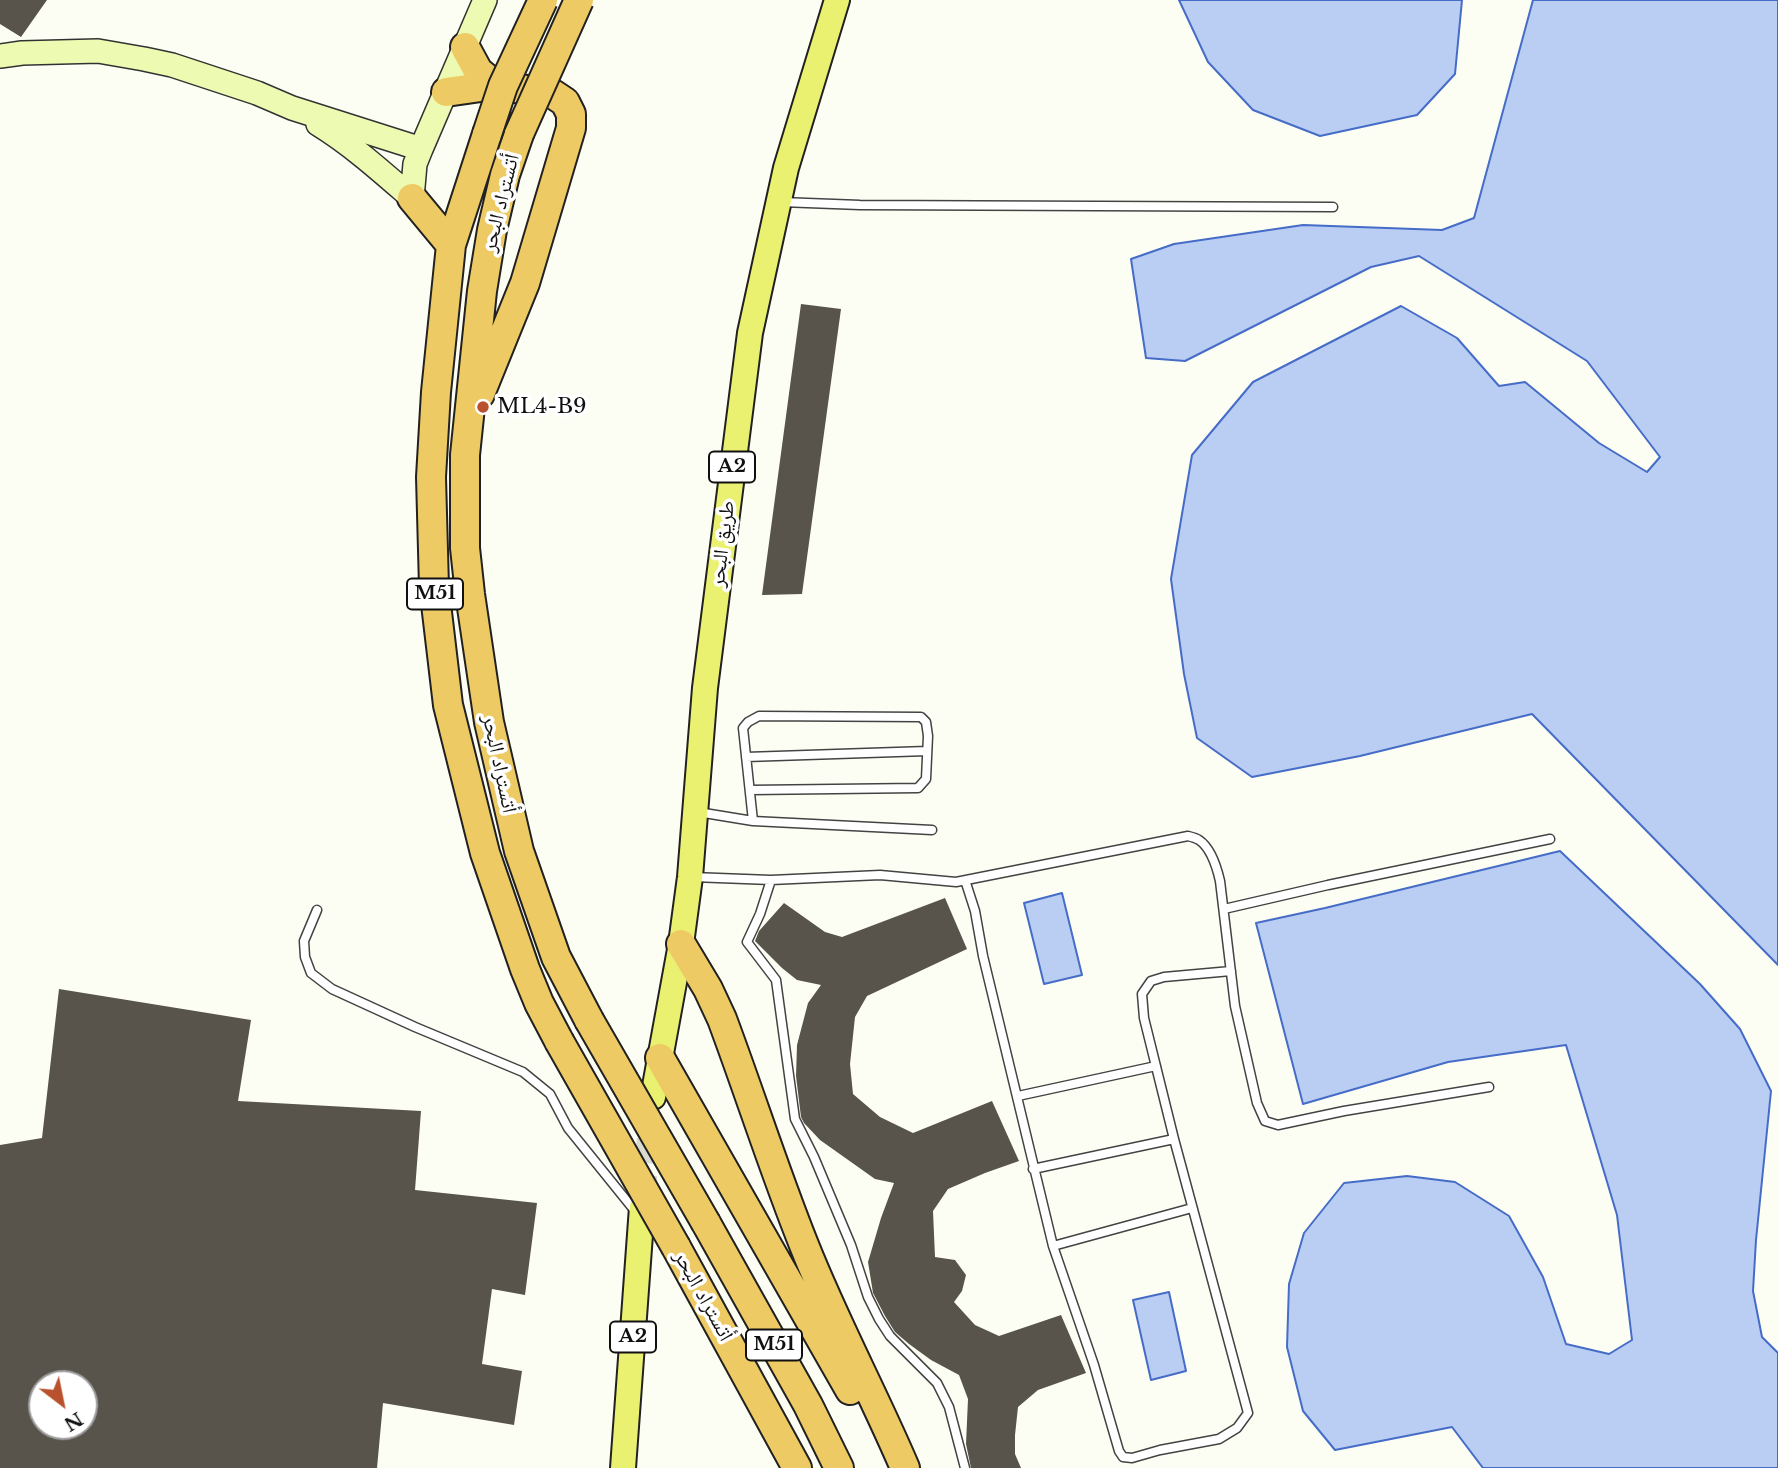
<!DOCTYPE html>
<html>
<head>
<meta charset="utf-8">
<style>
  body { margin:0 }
  #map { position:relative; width:1778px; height:1468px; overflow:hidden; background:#fdfef3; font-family:"Libre Baskerville",serif }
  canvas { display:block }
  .north { position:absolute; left:28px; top:1370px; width:70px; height:70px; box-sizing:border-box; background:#fff; border:2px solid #9f9f9f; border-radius:50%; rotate:148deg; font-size:19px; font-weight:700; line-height:28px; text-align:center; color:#101010 }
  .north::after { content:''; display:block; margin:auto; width:24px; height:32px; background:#b9512e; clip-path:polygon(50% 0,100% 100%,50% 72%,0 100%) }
</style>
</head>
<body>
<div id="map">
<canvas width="1778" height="1468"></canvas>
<div class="north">N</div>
</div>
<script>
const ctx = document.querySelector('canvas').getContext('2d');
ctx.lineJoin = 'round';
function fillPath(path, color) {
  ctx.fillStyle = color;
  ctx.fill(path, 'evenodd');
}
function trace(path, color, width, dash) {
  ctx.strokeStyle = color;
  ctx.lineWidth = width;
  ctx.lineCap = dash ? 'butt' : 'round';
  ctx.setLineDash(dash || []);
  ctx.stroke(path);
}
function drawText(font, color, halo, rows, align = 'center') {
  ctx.font = font + ' "Libre Baskerville","Noto Naskh Arabic",serif';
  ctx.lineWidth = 7;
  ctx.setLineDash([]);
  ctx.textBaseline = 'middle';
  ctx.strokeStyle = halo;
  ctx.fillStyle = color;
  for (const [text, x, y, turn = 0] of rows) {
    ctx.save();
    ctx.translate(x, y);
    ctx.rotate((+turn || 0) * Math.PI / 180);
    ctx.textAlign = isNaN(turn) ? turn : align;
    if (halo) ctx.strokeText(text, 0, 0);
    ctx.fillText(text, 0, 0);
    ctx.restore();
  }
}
const water = new Path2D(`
  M1179 0H1462L1455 74 1417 115 1320 136 1253 110 1208 62Z
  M1533 0H1778V965L1532 714 1360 756 1252 777 1197 738 1184 674 1171 579 1192 455 1253 382 1401 306 1457 338 1499 386 1525 382 1599 443 1647 472 1660 457 1587 361 1419 256 1371 267 1185 361 1146 358 1131 259 1174 244 1303 225 1442 230 1474 218Z
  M1560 851 1700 984 1740 1029 1771 1091 1756 1240 1753 1291 1762 1337 1778 1353V1468H1483L1452 1427 1335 1450 1303 1411 1287 1347 1289 1284 1304 1233 1344 1183 1407 1176 1455 1182 1509 1216 1543 1277 1566 1344 1609 1354 1632 1340 1617 1215 1566 1045 1448 1062 1303 1104 1256 923 1325 908Z
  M1062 893 1082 975 1044 984 1024 903Z
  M1169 1292 1186 1371 1151 1380 1133 1300Z`);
fillPath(water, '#bacdf3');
trace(water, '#456cc7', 2);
fillPath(new Path2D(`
  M0 0H47L21 37 0 24Z
  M801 304 841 309 802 594 762 595Z
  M945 898 967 949 867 996 855 1017 850 1064 853 1094 880 1117 913 1133 992 1101 1019 1161 985 1173 948 1189 933 1211 935 1257 955 1260 966 1275 962 1291 954 1302 975 1325 999 1336 1061 1315 1086 1373 1038 1390 1018 1407 1015 1435V1454L1021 1468H971L966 1444 968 1399 959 1375 931 1360 909 1344 895 1332 885 1316 873 1293 868 1262 881 1218 894 1183 875 1179 820 1140 804 1123 801 1117 796 1076 797 1045 808 1003 821 985 797 980 782 968 755 941 759 931 784 903 825 932 842 937Z
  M59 989 251 1020 238 1101 421 1111 415 1190 537 1203 525 1295 492 1289 482 1364 522 1371 514 1425 383 1403 377 1468H0V1145L42 1138ZM42 1384H84V1426H42Z`), '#58544c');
trace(new Path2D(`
  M643 1199 651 1117`), '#d9dad1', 24, [24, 12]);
const lane = new Path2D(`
  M781 202 860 205 1333 207
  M746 757 927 751
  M750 790 918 788 926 779 928 736 926 722 921 717 759 716 748 722 743 728 753 821
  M698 812 753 821 932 830
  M692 877 771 880 880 875 956 882 1188 836C1192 837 1196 838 1199 840 1211 848 1217 868 1220 881L1235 1006 1257 1103 1265 1121 1278 1125 1344 1111 1489 1087
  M771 880 760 914 747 942 776 980 795 1119 814 1157 851 1245 868 1297 879 1319 890 1336 937 1383 949 1407 965 1468
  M965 880 975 911 983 956 1053 1246 1094 1365 1119 1451 1123 1457 1132 1458 1160 1450 1219 1439 1237 1428 1248 1413 1174 1139 1144 1018 1142 994 1151 981 1164 977 1231 971
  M1224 909 1328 885 1550 839
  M317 910 304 941 305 957 311 973 332 989 415 1027 523 1072 550 1094 568 1128 635 1211
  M1018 1096 1156 1066
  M1033 1169 1174 1139
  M1053 1246 1192 1208`);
const secondary = new Path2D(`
  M0 56 22 53 98 51 144 59 172 65 257 93 292 108 421 149
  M318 124C352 145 382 172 412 198
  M412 198 415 164 421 149 485 0`);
const primary = new Path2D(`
  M653 1097 681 944 690 877 705 688 750 333 786 168 837 0
  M623 1468 642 1207`);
const highway = new Path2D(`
  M465 47 478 71 495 85
  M446 92 495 85 553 94 565 102 571 114V128L525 283 480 394
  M487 134 451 245 436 392 431 477 434 587 448 705 485 853 525 969 539 1003 559 1041
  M519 134 505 175 492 230 482 291 465 455V548L470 594 489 722 519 851 556 957 589 1020
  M412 198 451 245
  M681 944 708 989 722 1019C750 1094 774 1170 804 1245 834 1321 873 1393 905 1468
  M660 1058 850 1390
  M706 1223 808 1405 839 1468
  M676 1247 797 1468`);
trace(lane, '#434343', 11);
trace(secondary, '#323232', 26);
trace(primary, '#212121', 28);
trace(highway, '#212121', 32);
trace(lane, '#fff', 8);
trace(secondary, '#edfbb2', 23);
trace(primary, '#eaf170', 24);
trace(highway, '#edca63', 28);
const highwayBridge = new Path2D(`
  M487 134 503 86 543 0
  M519 134 579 0
  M589 1020 706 1223
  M559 1041 676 1247`);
trace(highwayBridge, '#212121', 32, []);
trace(highwayBridge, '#edca63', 28);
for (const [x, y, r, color] of [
  [483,407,7,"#b9512e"]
]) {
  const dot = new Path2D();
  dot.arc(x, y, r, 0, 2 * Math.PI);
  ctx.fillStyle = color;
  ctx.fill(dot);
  trace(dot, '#fff', 2.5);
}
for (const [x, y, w] of [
  [732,467,46],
  [435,594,56],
  [633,1337,46],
  [774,1345,56]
]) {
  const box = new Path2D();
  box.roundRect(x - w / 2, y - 15.5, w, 31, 5);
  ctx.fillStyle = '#fff';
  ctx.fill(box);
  trace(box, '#101010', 2);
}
drawText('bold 19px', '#101010', null, [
  ["A2",732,467],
  ["M51",435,594],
  ["A2",633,1337],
  ["M51",774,1345]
]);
drawText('21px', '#101010', '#fff', [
  ["أتستراد البحر",501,203,-76],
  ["طريق البحر",723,544,-83],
  ["أتستراد البحر",499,764,78],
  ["أتستراد البحر",703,1296,61]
]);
drawText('21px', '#101010', '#fff', [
  ["ML4-B9",497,407]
], 'left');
</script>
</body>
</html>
